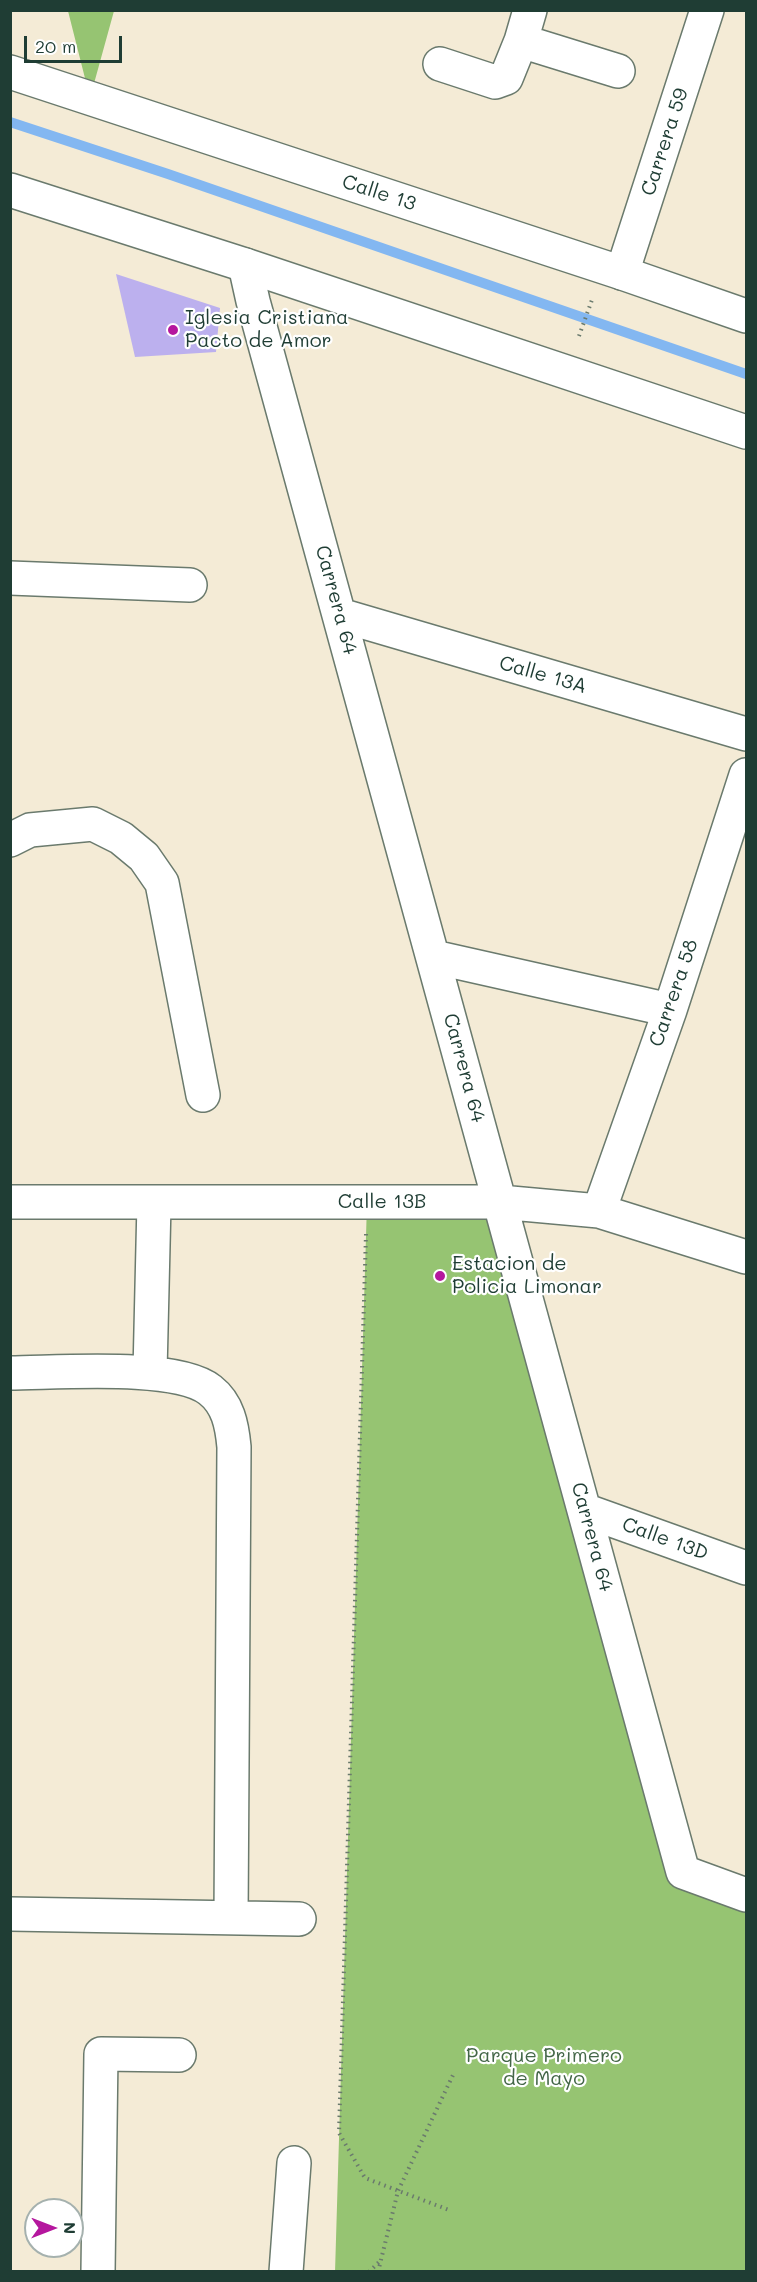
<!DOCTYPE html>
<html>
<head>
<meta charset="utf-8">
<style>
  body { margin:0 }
  #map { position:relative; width:757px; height:2282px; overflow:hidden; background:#f4ebd6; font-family:Mali,sans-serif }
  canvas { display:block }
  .frame { position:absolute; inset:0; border:12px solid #1f3d34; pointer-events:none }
  .north { position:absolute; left:24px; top:2198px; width:60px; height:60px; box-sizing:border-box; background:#fff; border:2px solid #a5b1ae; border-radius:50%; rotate:90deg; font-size:16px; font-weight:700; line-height:24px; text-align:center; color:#1f3d34 }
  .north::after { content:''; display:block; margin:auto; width:21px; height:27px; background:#b5179e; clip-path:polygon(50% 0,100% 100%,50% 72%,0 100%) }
  .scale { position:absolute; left:24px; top:36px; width:98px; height:27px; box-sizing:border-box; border:3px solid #1f3d34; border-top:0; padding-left:8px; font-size:18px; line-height:21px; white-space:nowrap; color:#1f3d34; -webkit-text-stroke:4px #fff; paint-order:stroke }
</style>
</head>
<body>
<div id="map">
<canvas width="757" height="2282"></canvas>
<div class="frame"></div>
<div class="north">N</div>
<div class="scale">20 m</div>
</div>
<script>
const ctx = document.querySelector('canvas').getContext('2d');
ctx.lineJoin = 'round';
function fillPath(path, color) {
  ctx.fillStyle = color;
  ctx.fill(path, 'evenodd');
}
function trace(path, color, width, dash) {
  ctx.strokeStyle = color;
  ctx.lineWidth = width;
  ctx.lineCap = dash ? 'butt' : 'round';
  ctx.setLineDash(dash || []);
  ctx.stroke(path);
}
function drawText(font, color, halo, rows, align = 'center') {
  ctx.font = font + ' Mali,sans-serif';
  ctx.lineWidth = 4.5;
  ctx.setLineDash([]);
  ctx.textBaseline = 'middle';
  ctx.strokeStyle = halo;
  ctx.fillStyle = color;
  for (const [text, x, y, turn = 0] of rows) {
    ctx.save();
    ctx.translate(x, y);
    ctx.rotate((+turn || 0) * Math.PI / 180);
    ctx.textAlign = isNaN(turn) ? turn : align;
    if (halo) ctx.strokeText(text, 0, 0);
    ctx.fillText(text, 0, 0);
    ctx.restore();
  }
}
fillPath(new Path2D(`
  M68 11H114L90 98Z
  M500 1202 683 1872 746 1895V2271L335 2272 367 1203Z`), '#96c472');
trace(new Path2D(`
  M10 122 168 174 746 374`), '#83b7f1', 10);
fillPath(new Path2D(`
  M116 274 220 308 216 352 135 357Z`), '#bcb0ee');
const minor = new Path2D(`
  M530 10 521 41 618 71
  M440 64 495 82 506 78 521 41
  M245 265 253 301 683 1872 746 1895
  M622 273 707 10
  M10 578 190 585
  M340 615 746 734
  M10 840 30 830 93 824 121 838 144 857 162 883 203 1095
  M434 957 670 1010
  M10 1202H500L599 1211 746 1257
  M599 1211 670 1010 746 775
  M150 1372 154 1203
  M10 1373C56 1373 176 1363 210 1390 228 1404 232 1425 234 1447L231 1918
  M584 1510 746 1568
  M10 1914 299 1919
  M98 2272 101 2054 179 2055
  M286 2272 294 2163`);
const major = new Path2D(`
  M10 72 622 273 746 316
  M10 190 245 265 746 432`);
trace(minor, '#6a7a6d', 36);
trace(major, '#6a7a6d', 36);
trace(new Path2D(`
  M579 336 593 297
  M366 1234 339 2133 365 2178 449 2210
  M369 2272 381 2260
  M378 2272 398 2191 453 2075`), '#6a7a6d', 4, [1.5, 4.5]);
trace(minor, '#fff', 33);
trace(major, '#fff', 33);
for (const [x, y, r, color] of [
  [173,330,6,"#b5179e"],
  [440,1276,6,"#b5179e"]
]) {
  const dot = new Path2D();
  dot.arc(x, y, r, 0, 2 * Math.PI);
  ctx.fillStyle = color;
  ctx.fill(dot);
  trace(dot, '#fff', 2);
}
drawText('20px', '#1f3d34', '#fff', [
  ["Carrera 59",665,142,-72],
  ["Calle 13",379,193,18],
  ["Carrera 64",336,600,75],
  ["Calle 13A",543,675,16],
  ["Carrera 58",674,993,-71],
  ["Carrera 64",464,1068,75],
  ["Calle 13B",382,1202],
  ["Carrera 64",592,1537,75],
  ["Calle 13D",665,1539,20]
]);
drawText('20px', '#1f3d34', '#fff', [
  ["Iglesia Cristiana",185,318],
  ["Pacto de Amor",185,341],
  ["Estacion de",452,1264],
  ["Policia Limonar",452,1287]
], 'left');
drawText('20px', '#436647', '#fff', [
  ["Parque Primero",544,2056],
  ["de Mayo",544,2079]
]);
</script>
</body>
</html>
